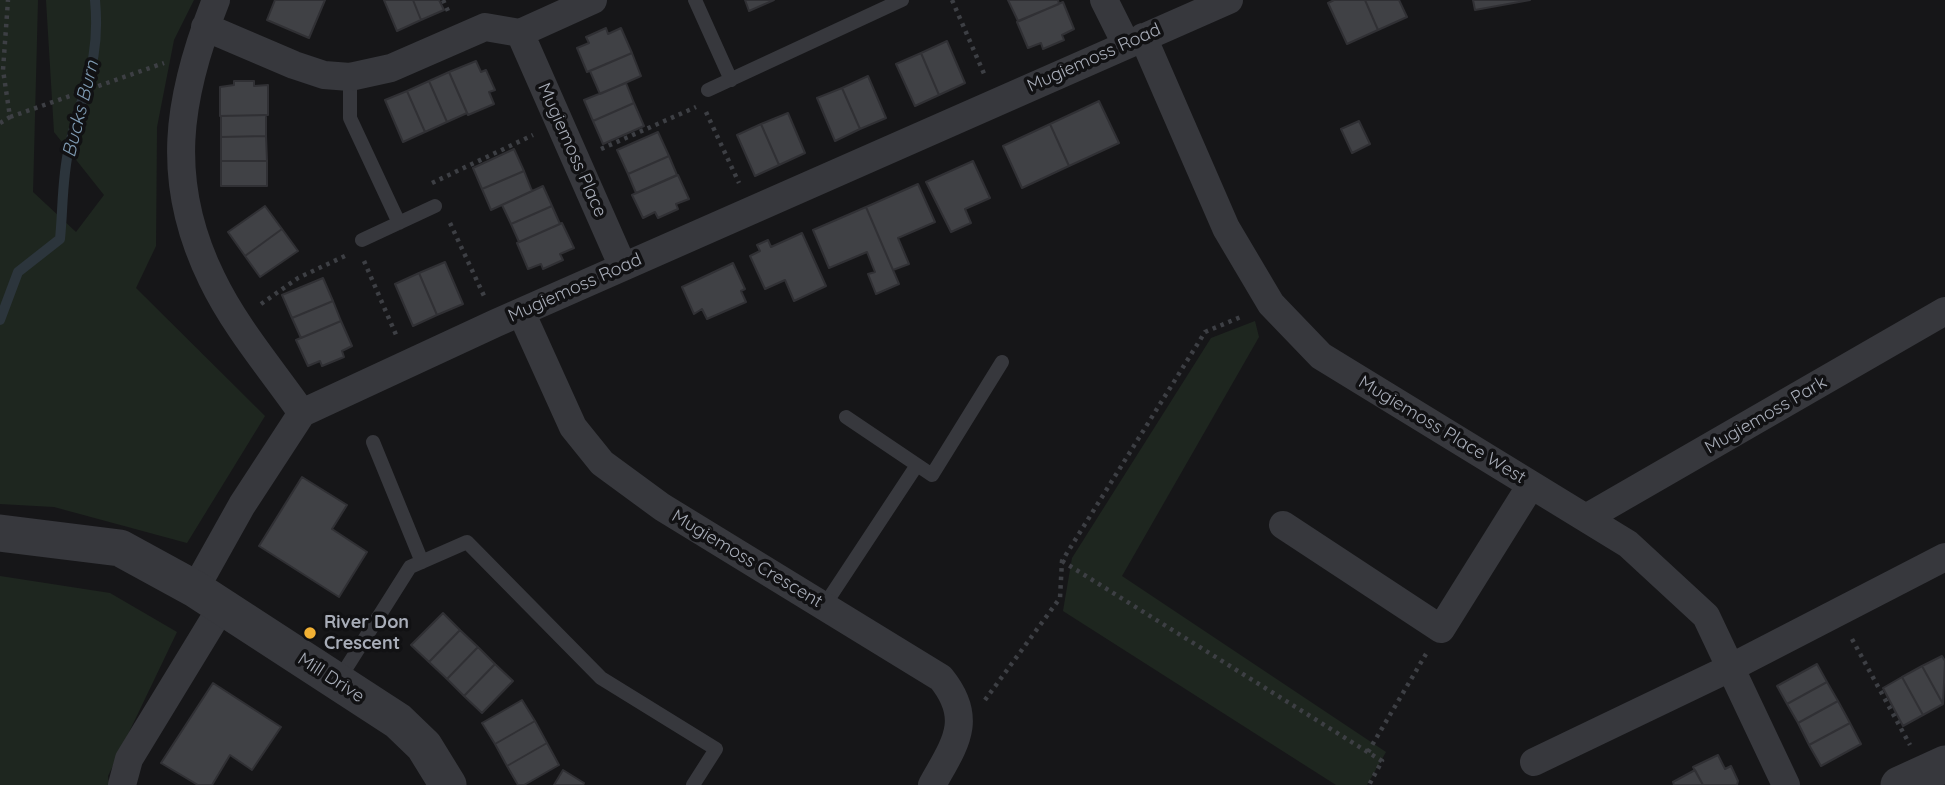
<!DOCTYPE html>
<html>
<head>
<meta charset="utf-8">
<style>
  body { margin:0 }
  canvas { display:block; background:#161618 }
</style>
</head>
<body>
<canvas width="1945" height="785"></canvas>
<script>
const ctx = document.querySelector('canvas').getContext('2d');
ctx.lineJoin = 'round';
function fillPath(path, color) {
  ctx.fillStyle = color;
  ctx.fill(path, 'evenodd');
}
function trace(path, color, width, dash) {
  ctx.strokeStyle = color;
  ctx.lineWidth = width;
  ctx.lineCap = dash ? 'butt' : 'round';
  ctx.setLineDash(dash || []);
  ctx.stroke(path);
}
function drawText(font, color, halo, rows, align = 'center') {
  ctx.font = font + ' Quicksand,sans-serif';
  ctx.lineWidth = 7;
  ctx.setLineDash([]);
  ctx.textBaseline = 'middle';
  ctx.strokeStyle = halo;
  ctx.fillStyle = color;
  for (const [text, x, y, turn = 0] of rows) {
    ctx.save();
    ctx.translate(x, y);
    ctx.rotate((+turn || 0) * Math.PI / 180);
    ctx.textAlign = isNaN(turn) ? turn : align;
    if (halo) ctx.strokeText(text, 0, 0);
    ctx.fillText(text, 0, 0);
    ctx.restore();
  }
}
fillPath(new Path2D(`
  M0 0H38L33 192 76 232 104 195 54 132 46 0H194L174 40 157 127 156 246 136 288 265 416 187 543 54 507 0 504Z
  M1255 321 1259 337 1122 576 1386 752 1367 785H1336L1063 611 1072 558 1211 338Z
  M0 576 110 593 177 632 108 776 109 785H0Z`), '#1e261f');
trace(new Path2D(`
  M0 320 18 272 60 239C63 210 62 177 69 148 82 89 101 64 95 0`), '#2c353c', 10);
const building = new Path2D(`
  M275 0H325L309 38 267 20Z
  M384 0H413L421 20 397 31Z
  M413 0H439L444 10 421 20Z
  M745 0H774L749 11Z
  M1008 0H1058L1059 4 1018 21Z
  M1334 0H1365L1378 30 1347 44 1328 3Z
  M1365 0H1399L1407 17 1378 30Z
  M1473 0H1530L1475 10Z
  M1063 2 1074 29 1062 35 1064 40 1043 49 1041 43 1028 48 1017 22Z
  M606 28 608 34 621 28 632 53 587 72 577 48 589 43 586 37Z
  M947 41 965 83 939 95 921 53Z
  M632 53 641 76 600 94 590 71Z
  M921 53 939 95 915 106 896 64Z
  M476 61 481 72 486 70 495 90 489 92 494 104 468 115 449 72Z
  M449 72 467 113 447 122 429 81Z
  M868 76 886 118 860 129 842 88Z
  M234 81H254V86L268 85V115L220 116V87L234 85Z
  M429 81 447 122 425 132 407 91Z
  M626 83 634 103 593 121 584 100Z
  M842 88 860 129 835 141 817 98Z
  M407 91 425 132 403 142 385 100Z
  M1099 101 1119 143 1069 166 1050 124Z
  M634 103 644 126 603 144 593 121Z
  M788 113 805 153 779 165 761 124Z
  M266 115V136L221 137V116Z
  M1359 121 1370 144 1352 153 1341 129Z
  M761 124 779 165 755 176 737 135Z
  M1050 124 1069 166 1022 188 1003 146Z
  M658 132 669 156 628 174 617 150Z
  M266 136 267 161H221V137Z
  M514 149 524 171 482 189 473 168Z
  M669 156 677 175 636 193 628 174Z
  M221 161H267V186H221Z
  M973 161 990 198 965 209 971 223 951 232 926 182Z
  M524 171 532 191 491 210 482 189Z
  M678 175 689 199 676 204 678 209 658 218 655 212 643 218 632 195Z
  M918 184 935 222 898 238 909 264 893 270 866 207Z
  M543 186 552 206 511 224 502 205Z
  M265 206 282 229 245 256 228 232Z
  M552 206 560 224 519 242 511 224Z
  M866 207 899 284 876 294 868 274 875 272 867 252 829 268 813 230Z
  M562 223 574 248 560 254 563 260 543 269 541 264 528 269 517 243Z
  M282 229 298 251 260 277 245 256Z
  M802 233 826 286 794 301 785 280 765 289 750 256 760 251 757 245 768 240 771 247Z
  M445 262 463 304 437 315 419 273Z
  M733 263 745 289 741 291 746 302 707 319 702 309 694 314 682 287Z
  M419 273 437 315 413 326 395 284Z
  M323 278 333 301 292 318 282 295Z
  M333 301 341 321 301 338 292 318Z
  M341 321 352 346 342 351 344 357 322 366 320 361 308 366 296 340Z
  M302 477 347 505 332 529 367 552 339 597 259 546Z
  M443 613 460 630 429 662 411 645Z
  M460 630 478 647 447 679 429 662Z
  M478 647 495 664 464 696 447 679Z
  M1942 656 1945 661 1943 704 1922 666Z
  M495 664 513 681 482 713 464 696Z
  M1817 664 1827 682 1787 704 1777 686Z
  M1922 666 1943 704 1923 715 1902 677Z
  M1902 677 1923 715 1903 726 1883 688Z
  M1827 682 1838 701 1798 723 1787 704Z
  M213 683 281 727 252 770 230 755 212 785H198L161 763Z
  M522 700 535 721 495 744 482 723Z
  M1838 701 1850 723 1809 745 1798 723Z
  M535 721 547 743 507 766 495 744Z
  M1850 723 1861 744 1821 766 1809 745Z
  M547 743 559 765 524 785H518L507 766Z
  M1718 755 1725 769 1731 766 1738 781 1737 785H1703L1693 767Z
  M563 770 584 783 583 785H554Z
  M1695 770 1703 785H1674L1673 782Z`);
fillPath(building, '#404145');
trace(building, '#303034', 2);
trace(new Path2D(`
  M443 0 448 11
  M952 0 985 76
  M706 112 739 183
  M10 117 164 63
  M0 123 10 117 3 70 8 0
  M601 149 696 107
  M432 183 533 135
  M450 223 485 298
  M364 261 397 337
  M261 304 298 278 347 255
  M1062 561 1382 761 1369 785
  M1852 639 1910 745
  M985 700 1060 598 1062 561 1205 332 1243 316
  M1368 752 1426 654`), '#3d3f44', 4.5, [3.5, 5]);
trace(new Path2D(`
  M695 0 731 80
  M350 77V118L399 223
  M708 90 902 0
  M362 240 435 206
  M846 417 932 475 1002 362
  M373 442 422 562
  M824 606 917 465
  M338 681 410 567 467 542 601 678 716 749 693 785`), '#37383d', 14);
trace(new Path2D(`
  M216 0C177 98 164 181 212 279 235 327 272 370 302 413
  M1104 0 1126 44
  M205 27 294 65 324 75 350 77 391 68 485 27 520 33 593 0
  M520 33 623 267
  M1143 37 1226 228 1271 304 1321 356 1628 544 1706 616 1786 785
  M521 312 573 427 602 463 662 507 941 678C975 720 954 745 932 785
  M1586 518 1945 311
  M1283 525 1441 629 1531 485
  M195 589 242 505 302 413 496 323 1229 0
  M1534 762 1730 668 1945 557
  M122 785 129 759 221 608`), '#37383d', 28);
trace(new Path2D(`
  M0 533 120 548 195 589 398 721 424 746 448 785
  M1899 785 1945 764`), '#37383d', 37);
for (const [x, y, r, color] of [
  [310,633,7,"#f2b134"]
]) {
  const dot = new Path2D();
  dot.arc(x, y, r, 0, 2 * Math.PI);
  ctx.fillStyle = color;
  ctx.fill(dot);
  trace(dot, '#111113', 2.5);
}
drawText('18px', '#a8adb8', '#111113', [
  ["Mugiemoss Road",1094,58,-24],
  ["Mugiemoss Place",572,150,66],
  ["Mugiemoss Road",575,288,-24],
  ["Mugiemoss Park",1766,415,-30],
  ["Mugiemoss Place West",1442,430,31],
  ["Mugiemoss Crescent",747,559,31],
  ["Mill Drive",331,678,33]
]);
drawText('bold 18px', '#a8adb8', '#111113', [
  ["River Don",324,623],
  ["Crescent",324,644]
], 'left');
drawText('italic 19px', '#7f9bb3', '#111113', [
  ["Bucks Burn",81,109,-76]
]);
</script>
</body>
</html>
